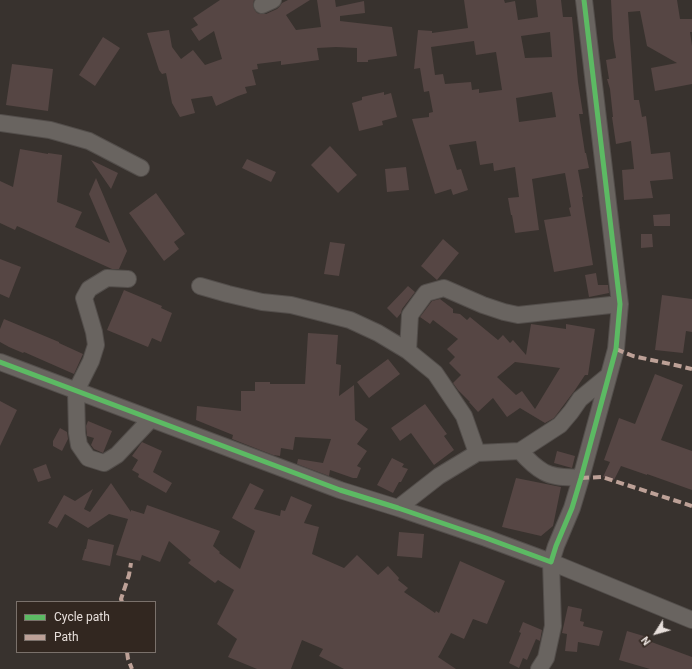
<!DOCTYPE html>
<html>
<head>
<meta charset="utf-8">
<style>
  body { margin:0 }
  #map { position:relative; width:692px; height:669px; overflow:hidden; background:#38322e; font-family:Roboto,sans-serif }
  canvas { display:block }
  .legend { position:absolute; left:16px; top:601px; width:140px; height:52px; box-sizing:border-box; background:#322720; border:1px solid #7a716b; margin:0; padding:5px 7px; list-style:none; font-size:12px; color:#e7dfdb }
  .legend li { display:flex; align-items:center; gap:8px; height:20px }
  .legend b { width:20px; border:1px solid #7a716b }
  .north { position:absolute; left:636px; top:613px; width:40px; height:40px; -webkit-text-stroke:3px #322720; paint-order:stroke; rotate:233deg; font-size:11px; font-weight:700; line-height:16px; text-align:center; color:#e7dfdb }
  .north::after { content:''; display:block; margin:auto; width:14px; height:18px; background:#e7dfdb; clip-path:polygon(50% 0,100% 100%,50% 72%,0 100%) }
</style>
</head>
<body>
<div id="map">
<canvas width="692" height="669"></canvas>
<ul class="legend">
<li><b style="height:5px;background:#5cba63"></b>Cycle path</li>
<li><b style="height:5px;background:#bda197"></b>Path</li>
</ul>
<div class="north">N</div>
</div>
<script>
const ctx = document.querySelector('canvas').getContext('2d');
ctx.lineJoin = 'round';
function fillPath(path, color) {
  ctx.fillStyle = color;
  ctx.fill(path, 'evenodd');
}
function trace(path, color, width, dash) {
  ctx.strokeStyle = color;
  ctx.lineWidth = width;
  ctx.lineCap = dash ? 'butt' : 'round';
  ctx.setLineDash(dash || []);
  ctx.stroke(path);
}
fillPath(new Path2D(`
  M220 0H254L253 4 254 9 257 13 261 14H266L277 9 280 6 282 3 288 0H310L286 15 296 30 321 27 317 0H335L336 7 364 1 365 13 340 16V21L392 27 397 56 368 60V62H357V48L336 47 317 48 319 60 297 63 281 65V61L257 64 258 69 252 70 256 85 245 87 247 93 238 96 216 106 212 96 191 99 195 113 180 117 172 103 166 73 162 74 159 70 147 33 169 30 172 47 181 59 193 50 205 65 222 59 214 31 199 41 191 29 198 25 193 18Z
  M464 0H504L505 3 515 1 518 20 538 17 536 0H561L563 17H572L578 82 583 114H579L585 153H586L589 168 578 170 583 197H582L593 265 554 272 544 220 571 216 569 208 571 207 565 173 532 179 539 230 515 233 512 215H511L508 198 519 197 515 167 494 171 493 163 480 165 476 141 449 145 457 170 461 169 468 190 453 195 451 189 435 194 412 119 429 117V113L433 112 429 91 424 92 420 68 414 69 418 30 432 31V33L468 28ZM550 32 552 57 525 58 521 36ZM474 41 476 55 496 52 502 90 479 93V89L472 90 471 82 445 84 443 74 435 75 431 47ZM552 92 556 117 519 122 516 98Z
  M611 0H677L680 19H692V32H690L692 46V84L655 91 651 68 677 63 647 46 640 11 628 12 634 100H639L642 117 646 116 651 154 670 152 673 179 650 181 653 198 624 200 622 170 634 169 631 141 616 144 612 117H613L610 89 607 79H609L606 60 616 58 613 39Z
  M103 37 120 48 95 86 79 75Z
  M12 64 53 69 48 111 6 105Z
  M384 92V95L391 93 397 117 382 121 383 125 359 131 352 103 362 100V97Z
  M330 146 357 175 338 193 311 165Z
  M20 149 48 154V153L62 155 57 202 82 212 75 227 110 243 89 194 96 178 127 251 119 269H112L17 226 15 230 0 223V181L13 187Z
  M247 159 276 172 271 182 242 168Z
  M91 160 118 173 111 189Z
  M406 167 409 190 387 192 385 169Z
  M156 193 185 234 174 242 179 249 164 261 129 213Z
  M670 214V226H654L653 215Z
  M641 234H652L653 247 641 248Z
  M443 239 459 253 437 280 421 266Z
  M330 242 345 244 339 276 324 274Z
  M0 259 21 267 9 298 0 294Z
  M596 273 598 285H608L609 293 589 297 585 275Z
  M408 286 415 292 402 309 401 313 397 318 387 308Z
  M124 290 162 306 161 308 172 313 161 342 152 338 148 347 107 330Z
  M662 295 692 299V332L686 331 683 353 655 350Z
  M440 299 453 309V313L460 314 467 320 470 317 498 340 503 335 510 343 513 340 526 355 531 324 566 329V324L595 329 588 375H585L575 390 554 418 545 423 520 408 507 417 493 398 478 412 469 402H470L458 390 453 383 461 375 449 363 455 357 447 349 458 339 433 320 430 324 420 317 432 301ZM515 362 560 368 535 409 522 391 516 395 497 377Z
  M4 319 59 342V343L83 354 74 374 24 352 23 353 9 347 0 342V329Z
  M308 333 338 335 336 364 341 365 339 396 354 385 355 420 368 429 357 444 367 451 357 466 361 468 357 478H353L330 470 329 476 297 464 298 459 323 463 331 439 295 437 293 450 281 448 280 456 273 455 232 439 233 435 196 420 197 406 241 411V391H255V382H270V384H305Z
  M388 359 400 374 369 398 357 382Z
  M655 374 683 385 661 440 692 451V490L647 474V475L621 466 614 480 603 477 610 462 604 460 619 418 635 424Z
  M0 401 17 410 0 446Z
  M425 404 447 434 444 436 454 450 434 465 411 433 400 441 391 428Z
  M88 421 112 431 103 453 94 449 91 445 94 438 87 436 86 426Z
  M60 428 67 432 68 439 62 451 53 446V441Z
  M142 442 162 451 153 472 172 483 166 493 138 477 139 474 132 470 138 460 132 456Z
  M557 451 575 456 572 468 554 463Z
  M392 458 404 464 402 467 408 469 401 482H399L393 493 377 485Z
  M46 464 51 478 38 482 33 469Z
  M516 478 561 487 553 526 541 536 502 527Z
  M111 483 131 512V510L144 514 147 505 220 531 213 546 220 552 219 553 240 569 255 531 232 518 250 483 264 490 254 509 280 516 281 510 285 511 291 496 312 505 304 523 319 527 312 554 344 568 357 555 378 575 388 566 399 578 398 580 408 588 404 592 435 613 436 611 439 613 460 561 505 581 487 624 473 619 464 639 451 633 440 654 438 657 456 669H344L319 656 323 649 302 640 291 669H257L228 657 237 639 217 624 234 590 218 580 215 583 188 563 191 560 169 541 160 562 142 555 140 561 116 555 128 519 109 514 88 528 65 514 57 528 48 523 64 495 75 501 93 489 84 509 90 512Z
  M399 532 424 534 422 558 397 556Z
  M88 539 114 545 110 566 82 560 85 549H86Z
  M568 606 582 609 580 621 584 622 583 626 603 631 599 646 578 642 577 652 565 651 567 634 562 633Z
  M523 622 542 630 540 641 536 639 527 660 523 658 519 668 509 663 521 633 519 632Z
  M627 631 647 637 646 640 692 657V669H650L619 660Z`), '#564644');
const minor = new Path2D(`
  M262 5 273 0
  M0 123 50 130 89 141 141 168
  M128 279 107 278 89 289 84 298 94 332 96 345 91 361 76 391 77 433 79 445 88 458 104 463 117 455 151 419
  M200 286 228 294 262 302 291 305 303 308 350 320 378 333 408 351 435 373 464 416 477 453
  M408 351 410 315 426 293 444 288 483 305 504 312 518 315 620 304
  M0 362 340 490 398 508 486 538 551 562 556 546 572 508 581 478 616 349 620 304 584 0
  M520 451 560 425 571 412 580 399 608 376
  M398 508 439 476 477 453 520 451C527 459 535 467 544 472 554 478 569 477 581 478
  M539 669 546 658 553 626 551 562 692 620`);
trace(minor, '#534e4b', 18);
trace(minor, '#696460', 16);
trace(new Path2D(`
  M616 349 633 356 675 365 692 369
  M581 478 602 477 692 506
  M122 602 121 599 129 575 131 563
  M127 652 128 659 132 669`), '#bda197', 4, [8, 4]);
trace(new Path2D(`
  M0 362 340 490 398 508 486 538 551 562 556 546 572 508 581 478 616 349 620 304 584 0`), '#5cba63', 5);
</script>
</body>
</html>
